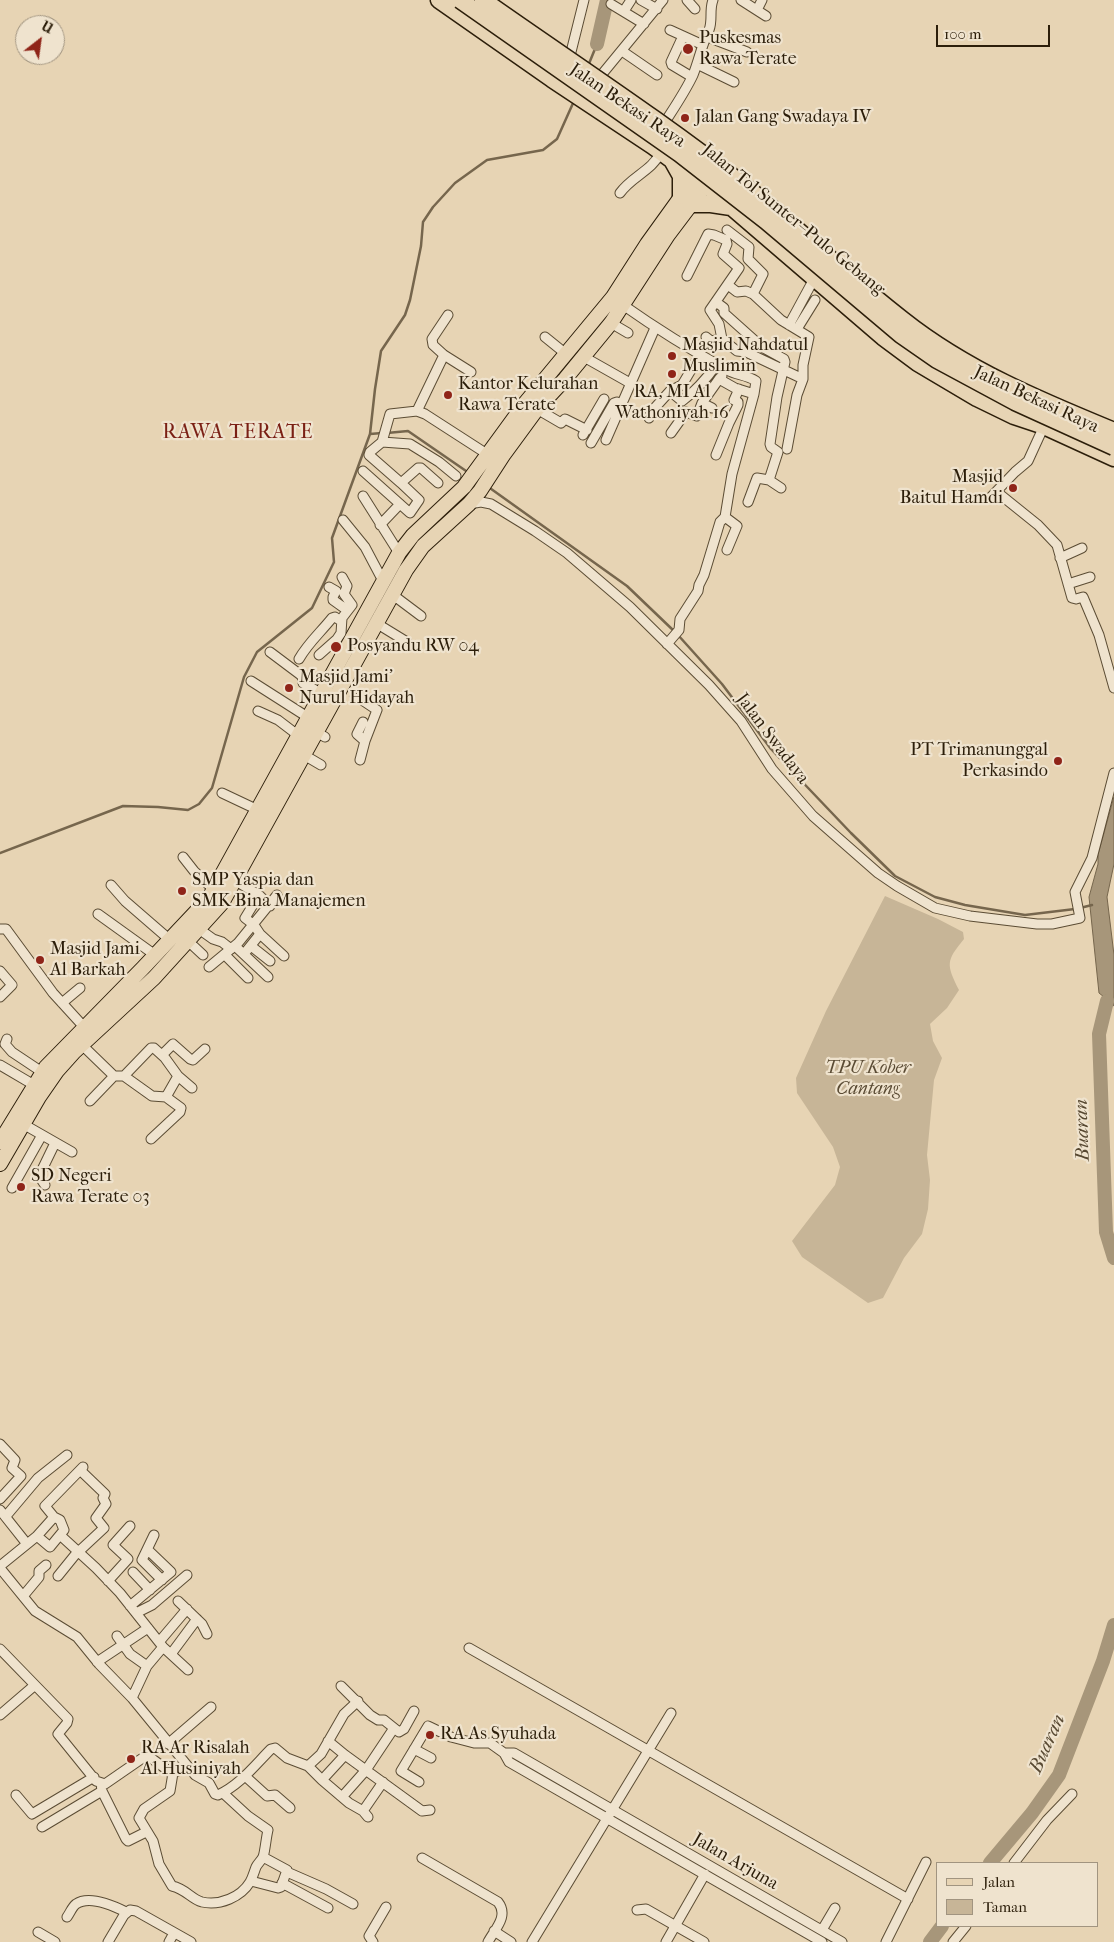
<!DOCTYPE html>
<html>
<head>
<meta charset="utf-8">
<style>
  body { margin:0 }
  #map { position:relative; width:1114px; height:1942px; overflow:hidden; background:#e7d4b4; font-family:"IM FELL French Canon",serif }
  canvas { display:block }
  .legend { position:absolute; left:936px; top:1862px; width:162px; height:65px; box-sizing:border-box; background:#efe3ce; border:1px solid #a19480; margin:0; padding:6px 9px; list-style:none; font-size:15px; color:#2c1e0a }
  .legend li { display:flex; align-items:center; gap:10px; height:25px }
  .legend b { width:25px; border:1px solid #a19480 }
  .north { position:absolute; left:15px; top:15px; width:50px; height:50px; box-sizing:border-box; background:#efe3ce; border:1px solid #a19480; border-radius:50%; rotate:30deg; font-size:14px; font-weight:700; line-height:20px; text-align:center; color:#2c1e0a }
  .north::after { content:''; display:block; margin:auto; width:18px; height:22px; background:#8f2418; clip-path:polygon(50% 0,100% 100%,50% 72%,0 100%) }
  .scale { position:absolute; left:936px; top:25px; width:114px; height:22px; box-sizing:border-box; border:2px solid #2c1e0a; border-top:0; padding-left:6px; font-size:15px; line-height:18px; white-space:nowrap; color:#2c1e0a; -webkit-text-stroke:4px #efe3ce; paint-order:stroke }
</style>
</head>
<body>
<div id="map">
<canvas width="1114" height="1942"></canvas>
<ul class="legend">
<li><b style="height:6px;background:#e7d4b4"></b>Jalan</li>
<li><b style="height:14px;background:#c7b597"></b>Taman</li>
</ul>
<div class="north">U</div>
<div class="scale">100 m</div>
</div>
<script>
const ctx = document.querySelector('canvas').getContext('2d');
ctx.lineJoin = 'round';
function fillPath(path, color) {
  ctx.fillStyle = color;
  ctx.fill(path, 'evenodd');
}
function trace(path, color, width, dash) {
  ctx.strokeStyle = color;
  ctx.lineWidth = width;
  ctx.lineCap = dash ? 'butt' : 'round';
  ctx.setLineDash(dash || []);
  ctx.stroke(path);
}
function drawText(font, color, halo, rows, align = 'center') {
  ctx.font = font + ' "IM FELL French Canon",serif';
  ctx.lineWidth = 4.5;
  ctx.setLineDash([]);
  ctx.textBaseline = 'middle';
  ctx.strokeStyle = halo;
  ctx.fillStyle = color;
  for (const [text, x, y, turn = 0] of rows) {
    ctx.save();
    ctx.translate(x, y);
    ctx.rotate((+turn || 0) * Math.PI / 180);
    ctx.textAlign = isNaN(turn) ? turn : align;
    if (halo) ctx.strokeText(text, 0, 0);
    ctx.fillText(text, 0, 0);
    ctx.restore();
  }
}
fillPath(new Path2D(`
  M885 896 938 919 963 932 964 939C946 961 946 964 959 990L947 1008 930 1024 933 1041 942 1058 934 1080 927 1155 930 1180 928 1209 922 1234 904 1258 883 1298 868 1303 802 1257 792 1241 835 1185 840 1167 833 1147 797 1093 796 1078 826 1011Z`), '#c7b597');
const water = new Path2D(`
  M1114 797V864L1107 897 1114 955V1005L1099 993 1089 897 1098 864V855Z`);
fillPath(water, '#a7967a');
trace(water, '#76664d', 1);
trace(new Path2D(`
  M588 66 597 44
  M387 433 408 431 469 473
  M370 434 375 389 381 351 405 315 410 300 421 246 423 222 433 207 455 183 487 160 543 150 557 139 574 101
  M487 486 627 586 674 631
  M678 635 722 684 771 749 851 833 895 876 935 897 965 905 1025 915 1075 909
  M0 853 123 806 158 807 188 810 199 804 212 788 244 677 257 652 312 608 334 562 332 538 370 434 382 433
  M1080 908 1092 905
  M1106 996 1107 1001 1114 1005`), '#76664d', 2.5);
trace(new Path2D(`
  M597 44 607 0
  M1107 1001 1099 1034 1106 1232 1114 1258
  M990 1863 1032 1813 1059 1775 1103 1661 1114 1625
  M930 1942 942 1926`), '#a7967a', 14);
trace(new Path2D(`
  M351 693 359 698`), '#c2b092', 9, [9, 4.5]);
const street = new Path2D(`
  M641 0 657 9
  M687 0 695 9
  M741 0 766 16
  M611 4 644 24
  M757 10 762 0
  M624 11 631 0
  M670 30 703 45
  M683 36 671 62 672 65 692 77
  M705 36 747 52
  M622 51 657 75
  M565 61 571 52 584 0
  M697 64 734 82
  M603 73 663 0
  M667 119C676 105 686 90 693 75 699 60 702 44 709 30 713 20 709 10 713 0
  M620 193C632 176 652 171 661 152
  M727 230 749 247 748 259 763 274 753 294
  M687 276 708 234 714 235 726 240 727 244 723 254 739 268 710 310 719 324 722 339
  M728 285 737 292 746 291 753 294 781 320 809 337 803 365V379L797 395 787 449
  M716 302 724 308V313L762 347 784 359 785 362 777 397 770 444 771 447 778 452 769 480
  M623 305C657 329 691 350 727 370 736 375 747 375 756 381L754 394 732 474 725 517 720 522 704 575 699 585 698 591 680 619 679 630 667 644
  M448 315 432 339 433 345 444 355 471 372
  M611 323 628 333
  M789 325 815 277
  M797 329 815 300
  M545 337 566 354
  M706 337 711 341 722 339 737 351 746 352 803 379
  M700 355 682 385 670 391 682 401C696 391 707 378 717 364
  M584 357 630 383
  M722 376 719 379 735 388 754 394
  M702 403 712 408
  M537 409 561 423 565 419 587 430
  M417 411 444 355
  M649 418 651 412 670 391
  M671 433 686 412 697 416 702 403 719 379
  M583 435 604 399
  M606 440 655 328
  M382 442 390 414 417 411 425 414 487 454
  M591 443 614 403 617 402 622 405
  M716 455 729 423 738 405V402L734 400 739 389
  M363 471 410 513 419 500 401 483 418 468H421L438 483
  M401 483 369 455 370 452 382 442 410 444 439 462 456 476
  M997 492 1038 525 1057 545 1072 598 1076 599 1083 597 1099 635 1114 688
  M363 496 399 553
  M990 498 1015 472 1028 461 1044 426
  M748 502 757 478 769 480 781 488
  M469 504 481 502 491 504 535 531 567 553 630 607 709 685 741 721 772 769 813 816 878 873 897 886 935 908 970 916 1037 924H1052L1080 918 1075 892 1092 858 1114 773
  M725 517 737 526 727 550
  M343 520 365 547 383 581
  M380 525 400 504
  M1060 558 1082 548
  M1068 584 1090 577
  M329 587 336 591 333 597V600L347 610
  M393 595 421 616
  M376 623 407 642
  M270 652 302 676 303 683 322 694
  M319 655 337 639 341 633 342 618 352 605 344 594 347 586 342 577
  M299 659C308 643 320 633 332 618L335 617 341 621
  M251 681 309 718
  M359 698 377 710 365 741 360 760
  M258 711 278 720 299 736
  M363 722 357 734 365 741
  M316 732 325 737
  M304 755 321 765
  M222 793 258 810
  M183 857 194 871 214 890
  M234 880 259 895 270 906
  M111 885 125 901 170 940
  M259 895 245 918 254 925 260 934 284 956
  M98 914 155 955
  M0 929H6L53 993 84 1027
  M199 929 213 939 222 942 231 949
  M188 941 203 955
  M235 946 268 977
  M251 946 270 961
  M244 954 260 934
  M225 955 248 978
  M209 967 238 943 277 895
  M0 971 12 985 0 997
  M62 1003 80 988
  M7 1039 5 1044 12 1052 42 1072
  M82 1045 114 1076H124L152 1096 166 1097 181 1108 180 1112 151 1139
  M162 1055 173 1044 190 1059 193 1060 205 1049
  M0 1065 34 1085
  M124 1076 151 1048H154L165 1058 178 1076 166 1097
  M178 1076 192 1088
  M90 1101 114 1076
  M23 1124 72 1152
  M45 1185 39 1176 55 1143
  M12 1188 42 1135
  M0 1444 15 1460 12 1468 21 1476 0 1499
  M0 1510 27 1544
  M6 1516 38 1478 67 1455
  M60 1535 96 1568 120 1593 163 1647 188 1670
  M154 1535 142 1560 162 1580
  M37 1536 50 1547 64 1530 60 1520 54 1517 45 1506 83 1467
  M0 1566 37 1536 54 1517
  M0 1568 35 1611 77 1637 99 1664 132 1698 195 1775 209 1783 215 1794 218 1795C240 1785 255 1765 271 1749L275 1748 287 1758 308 1766 322 1780 349 1803 363 1811 368 1817
  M133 1572 150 1590
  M58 1576 75 1555 104 1528 96 1518 106 1504 103 1498 105 1494 80 1470
  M108 1581 128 1559 113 1545 130 1526
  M24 1595 39 1577V1571L46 1565
  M178 1601 202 1624 207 1634
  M130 1606 171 1572 148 1550
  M136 1613 152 1605 187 1575
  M117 1636 130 1654 147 1666
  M159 1642 187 1609
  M469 1648 908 1899
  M0 1649 68 1719 67 1723 58 1734 96 1781 105 1784 147 1755 170 1772 173 1773 188 1767
  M171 1654 197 1619
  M97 1662 148 1628
  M341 1686 370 1715 378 1720H384L399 1732 404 1729 414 1711
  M132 1698 147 1666 163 1647
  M0 1715 35 1685
  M328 1741 345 1755 422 1811 430 1810
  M168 1744 211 1707
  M414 1749 431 1758
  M504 1753H514L842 1942
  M308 1766 321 1754 344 1714 358 1701
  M173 1773 170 1791 144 1809 139 1818 153 1841 159 1864 172 1886C186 1889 191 1899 202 1902 220 1906 241 1897 250 1882 253 1877 254 1872 256 1867 258 1863 261 1861 263 1857 265 1852 266 1838 268 1830L248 1816 223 1793
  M245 1776 267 1796 275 1795 290 1808
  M322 1780 345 1755
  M419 1782 401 1771 428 1726 451 1737 474 1743H490L504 1753 509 1762 822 1942
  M101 1783 102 1791 126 1839 128 1841 146 1832
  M16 1795 32 1814 94 1777
  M342 1797 366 1770 394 1728
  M363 1811 383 1782
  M42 1827 102 1791
  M422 1858 498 1902C509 1916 495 1929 488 1942
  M1014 1863 1047 1820 1072 1794
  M287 1872 326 1889 353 1904
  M251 1881 278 1888 281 1887 287 1870 263 1857
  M282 1883 328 1908
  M637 1910 646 1909 704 1942
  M67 1917C70 1913 72 1907 76 1904 89 1895 114 1906 126 1912
  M822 1930 835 1908
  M494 1931 511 1942
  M38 1932 55 1942
  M108 1942 124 1915 130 1910 136 1911 191 1942
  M169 1942 174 1933
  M373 1942 369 1936 386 1907
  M532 1942 671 1713
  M666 1942 705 1874
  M886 1942 926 1862
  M953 1942 966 1926`);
const primary = new Path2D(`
  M0 1142 46 1067 143 968 209 898 399 553 413 535 464 487 526 402 613 297 647 244 701 169
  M0 1164 39 1097 57 1071 74 1052 154 978 222 903 406 570 423 546 469 504 480 491 504 454 537 409 565 379 611 323 668 235 711 178`);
const highway = new Path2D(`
  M439 0 552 79 653 146 706 185 883 337 918 363 977 398 1014 416 1044 426 1114 458
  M672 160 681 176V196
  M691 204H711L731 207`);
trace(street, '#5b4c34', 11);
trace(primary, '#2c1e0a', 16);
trace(highway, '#2c1e0a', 19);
trace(street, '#efe3ce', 9);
trace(primary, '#e7d4b4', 14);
trace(highway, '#e7d4b4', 16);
const highwayBridge = new Path2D(`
  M460 0 680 154 766 221 901 335 937 360 1015 402 1114 447
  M483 0C571 62 662 121 747 188 801 230 849 279 903 320 966 370 1041 401 1114 431`);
trace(highwayBridge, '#2c1e0a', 19, []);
trace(highwayBridge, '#e7d4b4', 16);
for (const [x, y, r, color] of [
  [688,49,6,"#8f2418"],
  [685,118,5,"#8f2418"],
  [672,356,5,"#8f2418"],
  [672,374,5,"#8f2418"],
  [448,395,5,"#8f2418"],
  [1013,488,5,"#8f2418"],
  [336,647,6,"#8f2418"],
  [289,688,5,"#8f2418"],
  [1058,761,5,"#8f2418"],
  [182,891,5,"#8f2418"],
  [40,960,5,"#8f2418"],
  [21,1187,5,"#8f2418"],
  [430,1735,5,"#8f2418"],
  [131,1759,5,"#8f2418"]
]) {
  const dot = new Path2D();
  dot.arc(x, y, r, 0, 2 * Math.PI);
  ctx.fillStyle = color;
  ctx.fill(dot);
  trace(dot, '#efe3ce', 2);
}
drawText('18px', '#2c1e0a', '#efe3ce', [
  ["Puskesmas",699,39],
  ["Rawa Terate",699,60],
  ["Jalan Gang Swadaya IV",695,118],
  ["Masjid Nahdatul",682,346],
  ["Muslimin",682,367],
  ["Kantor Kelurahan",458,385],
  ["Rawa Terate",458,406],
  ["RA, MI Al",672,393,"center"],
  ["Wathoniyah 16",672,414,"center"],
  ["Masjid",1003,478,"right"],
  ["Baitul Hamdi",1003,499,"right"],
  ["Posyandu RW 04",347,647],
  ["Masjid Jami'",299,678],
  ["Nurul Hidayah",299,699],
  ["PT Trimanunggal",1048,751,"right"],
  ["Perkasindo",1048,772,"right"],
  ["SMP Yaspia dan",192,881],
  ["SMK Bina Manajemen",192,902],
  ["Masjid Jami",50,950],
  ["Al Barkah",50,971],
  ["SD Negeri",31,1177],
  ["Rawa Terate 03",31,1198],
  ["RA As Syuhada",440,1735],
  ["RA Ar Risalah",141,1749],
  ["Al Husiniyah",141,1770]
], 'left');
drawText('18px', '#2c1e0a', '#efe3ce', [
  ["Jalan Bekasi Raya",627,106,34],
  ["Jalan Tol Sunter–Pulo Gebang",793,220,39],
  ["Jalan Bekasi Raya",1036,400,25],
  ["Jalan Swadaya",772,739,53],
  ["Jalan Arjuna",735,1862,30]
]);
drawText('italic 18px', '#5a4b34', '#efe3ce', [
  ["TPU Kober",868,1069],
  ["Cantang",868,1090]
]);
drawText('italic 19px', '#574831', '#efe3ce', [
  ["Buaran",1083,1130,-92],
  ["Buaran",1048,1744,-66]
]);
ctx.letterSpacing = '1px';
drawText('20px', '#7a1f14', '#efe3ce', [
  ["RAWA TERATE",238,433]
]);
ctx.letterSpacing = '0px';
</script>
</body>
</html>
